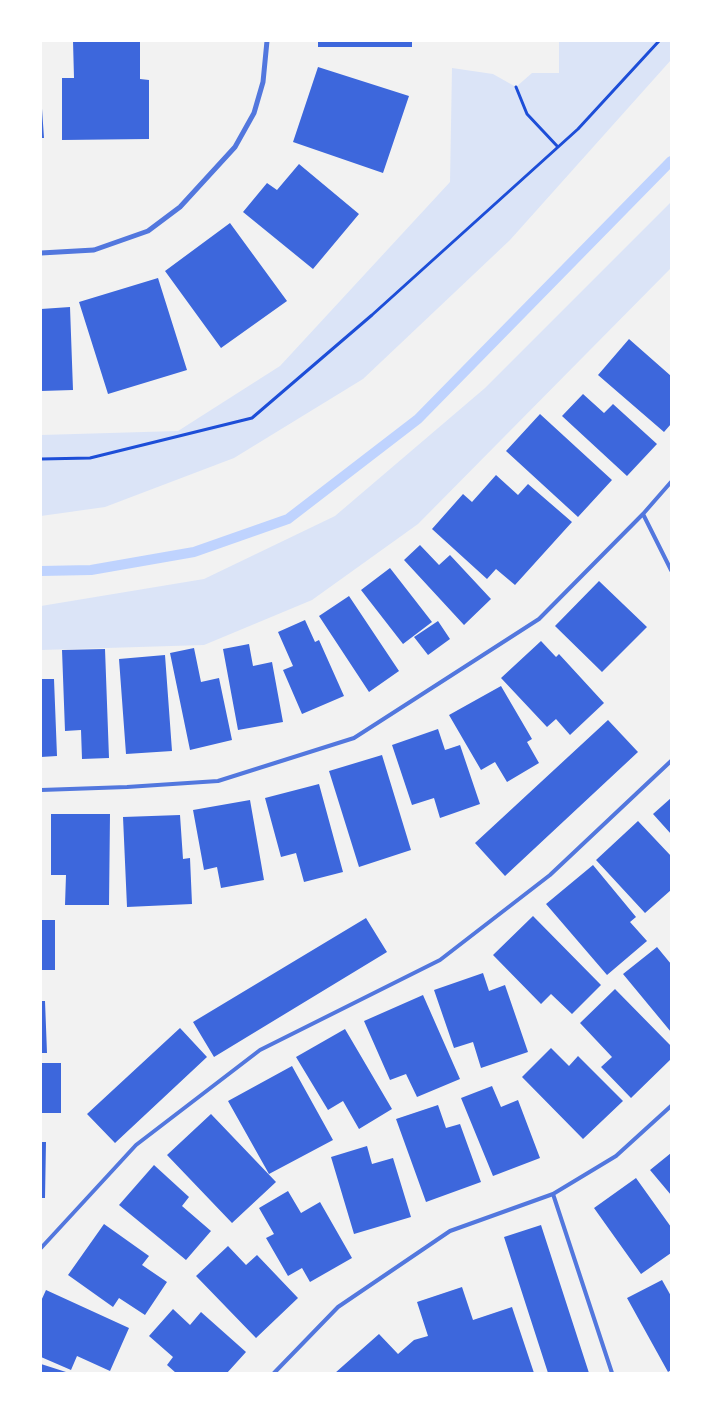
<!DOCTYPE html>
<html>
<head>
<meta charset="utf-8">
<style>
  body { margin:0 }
  #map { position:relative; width:712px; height:1414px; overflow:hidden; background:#f2f2f2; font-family:"IBM Plex Sans",sans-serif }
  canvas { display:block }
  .frame { position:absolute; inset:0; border:42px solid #fff; pointer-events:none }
</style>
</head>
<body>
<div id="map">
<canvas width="712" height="1414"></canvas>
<div class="frame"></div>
</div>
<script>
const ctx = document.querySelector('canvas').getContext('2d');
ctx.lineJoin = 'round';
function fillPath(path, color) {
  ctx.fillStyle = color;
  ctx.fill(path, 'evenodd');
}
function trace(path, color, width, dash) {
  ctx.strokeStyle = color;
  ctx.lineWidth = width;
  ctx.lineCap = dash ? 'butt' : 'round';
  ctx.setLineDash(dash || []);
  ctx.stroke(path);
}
fillPath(new Path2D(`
  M559 41H671V60L510 240 363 379 234 458 105 507 41 516V435L178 431 280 366 450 182 452 68 493 74 516 87 532 73H559Z
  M671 202V268L418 524 312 600 204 645 41 650V606L204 579 335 516 485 388Z`), '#dbe4f7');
trace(new Path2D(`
  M41 571 91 570 194 552 288 519 418 419 671 161`), '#bfd3fe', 10);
fillPath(new Path2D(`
  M73 41H140V79L149 80V139L62 140V78H74Z
  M318 41H412V47H318Z
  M318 67 409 96 383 173 293 142Z
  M41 94 44 138H41Z
  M299 164 359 214 313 269 243 212 267 183 277 190Z
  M230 223 287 301 221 348 165 271Z
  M158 278 187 370 108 394 79 302Z
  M70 307 73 390 41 391V309Z
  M629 339 671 376V424L664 432 598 375Z
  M583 394 604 413 613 404 657 444 627 476 562 416Z
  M540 414 612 480 578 517 506 451Z
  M496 475 518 495 528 484 572 522 515 585 496 569 487 579 432 529 463 494 472 502Z
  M420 545 439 565 450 555 491 599 464 625 404 560Z
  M390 568 432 622 403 644 361 590Z
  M599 581 647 627 602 672 555 626Z
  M349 596 399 671 369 692 319 616Z
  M305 620 315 642 319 640 344 696 302 714 283 670 293 666 278 632Z
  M438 621 450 639 428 655 414 637Z
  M541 641 556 657 559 654 604 703 570 735 556 719 547 727 501 678Z
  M249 644 253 666 272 662 283 722 238 730 223 649Z
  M194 648 201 682 219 678 232 740 190 750 170 653Z
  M105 649 109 758 82 759 81 730 65 731 62 650Z
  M165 655 172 751 126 754 119 659Z
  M41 679H54L57 756 41 757Z
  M501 686 532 739 527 742 539 763 507 782 495 762 481 770 449 715Z
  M608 720 638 752 505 876 475 843Z
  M438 729 445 750 460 745 480 804 440 818 434 798 412 805 392 745Z
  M382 755 411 850 359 867 329 771Z
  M319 784 343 872 304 882 296 853 281 857 265 798Z
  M671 798V834L653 814Z
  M250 800 264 880 221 888 217 867 204 870 193 810Z
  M51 814H110L109 905H65L66 875H51Z
  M180 815 183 859 190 858 192 904 127 907 123 817Z
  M638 821 671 856V890L645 913 596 860Z
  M593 865 636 917 630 922 647 941 607 975 546 904Z
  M533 916 601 985 572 1014 551 994 541 1004 493 955Z
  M366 918 387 952 214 1057 193 1022Z
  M41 920H55V970H41Z
  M657 947 671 964V1032L623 974Z
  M483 973 489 991 505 985 528 1052 481 1068 473 1042 454 1048 434 990Z
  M615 989 671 1046V1059L631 1098 601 1067 612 1057 580 1023Z
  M423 995 460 1079 417 1097 406 1074 390 1080 364 1021Z
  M41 1001H45L47 1053H41Z
  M180 1028 207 1057 115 1143 87 1114Z
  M345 1029 392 1109 359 1129 343 1101 328 1110 296 1057Z
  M551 1048 569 1066 578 1056 623 1101 583 1139 522 1077Z
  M41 1063H61V1113H41Z
  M292 1066 333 1140 269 1174 228 1101Z
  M492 1086 501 1107 518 1100 540 1158 493 1176 461 1098Z
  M438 1105 446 1128 460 1124 481 1182 426 1202 396 1119Z
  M211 1114 276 1182 232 1223 167 1155Z
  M41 1142H46L45 1198H41Z
  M367 1146 372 1164 393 1158 411 1217 354 1234 331 1157Z
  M671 1153V1195L650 1170Z
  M154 1165 189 1197 182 1206 211 1231 186 1260 119 1205Z
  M636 1178 671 1227V1253L641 1274 594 1208Z
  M288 1191 301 1213 320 1202 352 1258 310 1282 302 1268 288 1276 266 1238 274 1234 259 1208Z
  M104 1224 149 1256 142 1265 167 1282 145 1315 119 1298 113 1307 68 1275Z
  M541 1225 589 1373H548L504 1237Z
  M228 1246 246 1265 257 1255 298 1298 256 1338 196 1276Z
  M662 1280 671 1296V1370L668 1372 627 1298Z
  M462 1287 473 1320 512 1307 534 1373H335L379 1334 398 1354 414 1340 428 1336 417 1302Z
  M46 1290 129 1328 110 1371 77 1356 71 1370 41 1357V1301Z
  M173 1309 190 1325 201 1312 246 1352 227 1373H176L167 1365 173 1357 149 1336Z
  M41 1364 66 1372V1373H41Z`), '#3d67dc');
trace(new Path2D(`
  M516 87 527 114 558 147
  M41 459 90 458 252 418 372 315 578 129 659 41`), '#1d4ed8', 3);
trace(new Path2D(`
  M643 514 671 570
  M41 790 127 787 218 781 354 738 539 619 643 514 671 482
  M553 1194 612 1373
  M41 1248 136 1145 260 1050 440 960 550 875 671 761
  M274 1373 338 1307 450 1231 553 1194 616 1156 671 1106`), '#5277de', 4);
trace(new Path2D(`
  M41 253 94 250 148 231 180 207 235 147 254 113 263 82 267 41`), '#5277de', 5);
</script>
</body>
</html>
